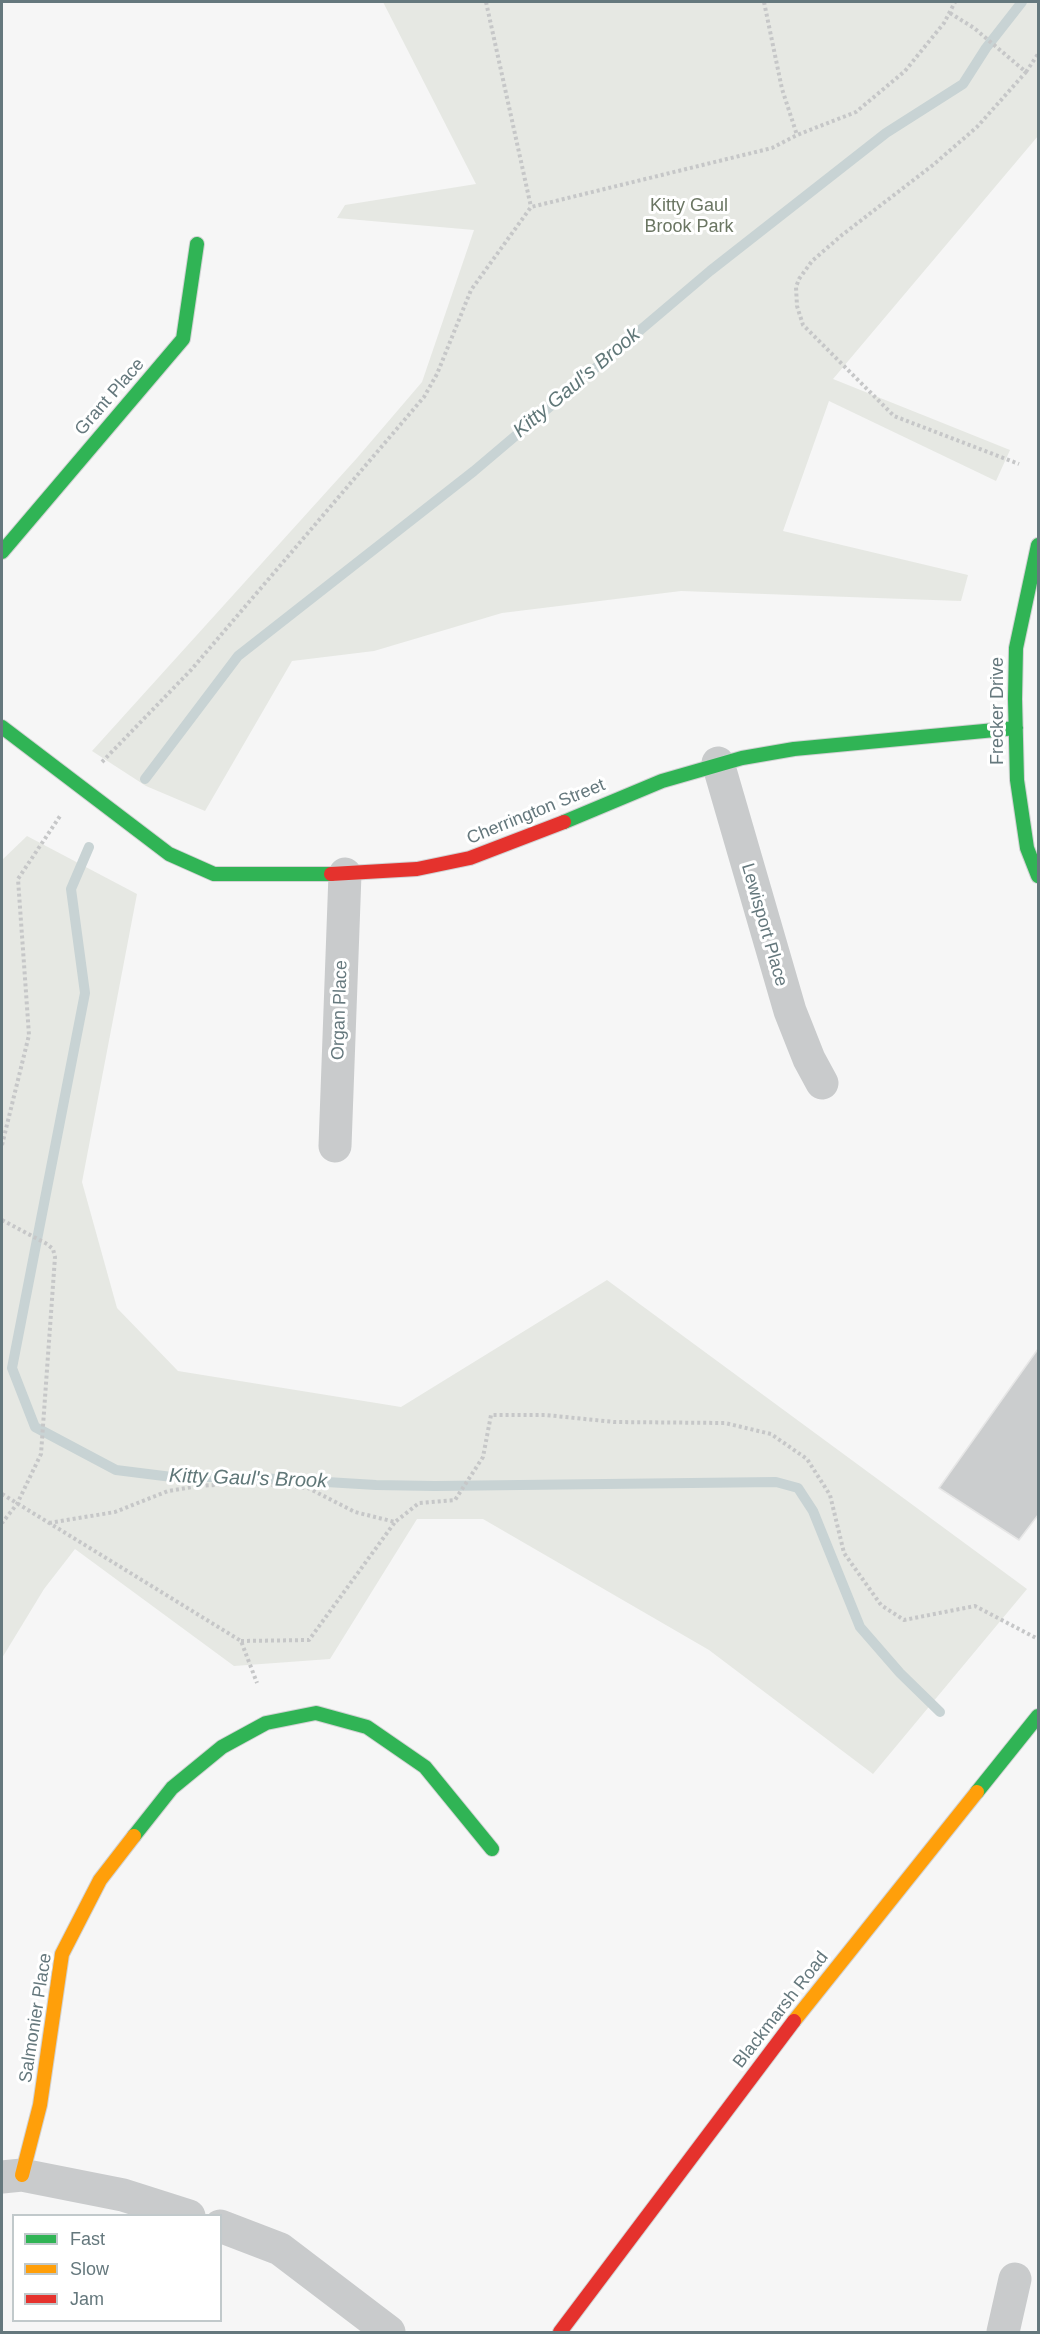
<!DOCTYPE html>
<html>
<head>
<meta charset="utf-8">
<style>
  body { margin:0 }
  #map { position:relative; width:1040px; height:2334px; overflow:hidden; background:#f6f6f6; font-family:Helvetica,sans-serif }
  canvas { display:block }
  .frame { position:absolute; inset:0; border:3px solid #65787d; pointer-events:none }
  .legend { position:absolute; left:12px; top:2214px; width:210px; height:108px; box-sizing:border-box; background:#fff; border:2px solid #c1c9cb; margin:0; padding:8px 10px; list-style:none; font-size:18px; color:#65787d }
  .legend li { display:flex; align-items:center; gap:12px; height:30px }
  .legend b { width:30px; border:2px solid #c1c9cb }
</style>
</head>
<body>
<div id="map">
<canvas width="1040" height="2334"></canvas>
<div class="frame"></div>
<ul class="legend">
<li><b style="height:8px;background:#30b455"></b>Fast</li>
<li><b style="height:8px;background:#ff9f0a"></b>Slow</li>
<li><b style="height:8px;background:#e5322d"></b>Jam</li>
</ul>
</div>
<script>
const ctx = document.querySelector('canvas').getContext('2d');
ctx.lineJoin = 'round';
function fillPath(path, color) {
  ctx.fillStyle = color;
  ctx.fill(path, 'evenodd');
}
function trace(path, color, width, dash) {
  ctx.strokeStyle = color;
  ctx.lineWidth = width;
  ctx.lineCap = dash ? 'butt' : 'round';
  ctx.setLineDash(dash || []);
  ctx.stroke(path);
}
function drawText(font, color, halo, rows, align = 'center') {
  ctx.font = font + ' Helvetica,sans-serif';
  ctx.lineWidth = 6;
  ctx.setLineDash([]);
  ctx.textBaseline = 'middle';
  ctx.strokeStyle = halo;
  ctx.fillStyle = color;
  for (const [text, x, y, turn = 0] of rows) {
    ctx.save();
    ctx.translate(x, y);
    ctx.rotate((+turn || 0) * Math.PI / 180);
    ctx.textAlign = isNaN(turn) ? turn : align;
    if (halo) ctx.strokeText(text, 0, 0);
    ctx.fillText(text, 0, 0);
    ctx.restore();
  }
}
fillPath(new Path2D(`
  M383 2H1038V136L833 379 1010 450 996 481 829 401 783 531 968 575 961 601 681 591 502 613 374 651 292 661 205 811 146 786 92 751 357 458 422 382 474 230 337 218 345 205 476 184Z
  M27 836 137 894 82 1182 117 1308 178 1371 401 1407 607 1280 1027 1589 873 1774 709 1650 483 1519H417L330 1659 234 1666 75 1549 44 1589 2 1658V860Z`), '#e6e8e3');
trace(new Path2D(`
  M145 779 238 656 474 471 710 271 886 133 963 84 986 48 1022 2
  M89 847 71 889 85 993 12 1368 35 1427 116 1470 172 1477H244L376 1485 435 1486 776 1482 798 1488 813 1511 860 1627 900 1673 940 1712`), '#c8d3d4', 10);
const building = new Path2D(`
  M1038 1349V1515L1019 1540 939 1488Z`);
fillPath(building, '#cbcdce');
trace(building, '#e6e6e6', 1.5);
const fast = new Path2D(`
  M1038 545 1016 648 1015 699 1017 780 1027 848 1038 876
  M2 552 183 339 197 244
  M2 727 169 854 214 874H331
  M564 822 662 781 742 758 794 749 1016 728
  M977 1792 1038 1716
  M134 1836 172 1788 222 1747 266 1723 316 1713 367 1727 425 1767 492 1849`);
const slow = new Path2D(`
  M794 2021 977 1792
  M22 2175 40 2105 62 1954 100 1880 134 1836`);
const jam = new Path2D(`
  M331 874 417 869 470 858 564 822
  M560 2332 794 2021`);
trace(fast, '#d1d2d3', 16);
trace(slow, '#d1d2d3', 16);
trace(jam, '#d1d2d3', 16);
trace(new Path2D(`
  M486 2 531 207
  M764 2 782 89 797 135
  M950 13 974 28 1026 72 977 127 933 165 842 235 812 261 799 279 796 287 797 306 803 325 894 416 1019 464
  M1026 72 1038 54
  M102 762 191 670 424 397 437 374 471 290 531 207 772 148 797 135 856 112 905 71 944 23 955 2
  M2 1145 29 1035 18 879 60 816
  M2 1220 47 1244 53 1249 55 1257 41 1454 17 1504 2 1523
  M2 1494 241 1641 257 1683
  M49 1523 115 1512 168 1491 198 1486 245 1483 308 1488 355 1512 395 1522 419 1503 455 1500 483 1457 491 1415H546L614 1422 725 1423 771 1434 807 1459 830 1495 844 1553 881 1605 904 1620 975 1606 1038 1639
  M241 1641 309 1640 395 1522`), '#c6c7c8', 4, [3, 3]);
trace(new Path2D(`
  M718 763 790 1011 809 1059 822 1083
  M335 1146 345 874
  M2 2177 22 2175 123 2195 189 2216
  M220 2226 280 2249 389 2332
  M1003 2332 1015 2279`), '#c9cbcc', 33);
trace(fast, '#30b455', 14);
trace(slow, '#ff9f0a', 14);
trace(jam, '#e5322d', 14);
drawText('18px', '#6b7663', '#fff', [
  ["Kitty Gaul",689,206],
  ["Brook Park",689,227]
]);
drawText('18px', '#65787d', '#fff', [
  ["Grant Place",110,397,-49],
  ["Frecker Drive",998,711,-90],
  ["Cherrington Street",536,812,-22],
  ["Lewisport Place",764,925,74],
  ["Organ Place",340,1010,-88],
  ["Blackmarsh Road",781,2010,-52],
  ["Salmonier Place",36,2018,-81]
]);
drawText('italic 20px', '#607778', '#fff', [
  ["Kitty Gaul's Brook",577,383,-40],
  ["Kitty Gaul's Brook",248,1479,2]
]);
</script>
</body>
</html>
